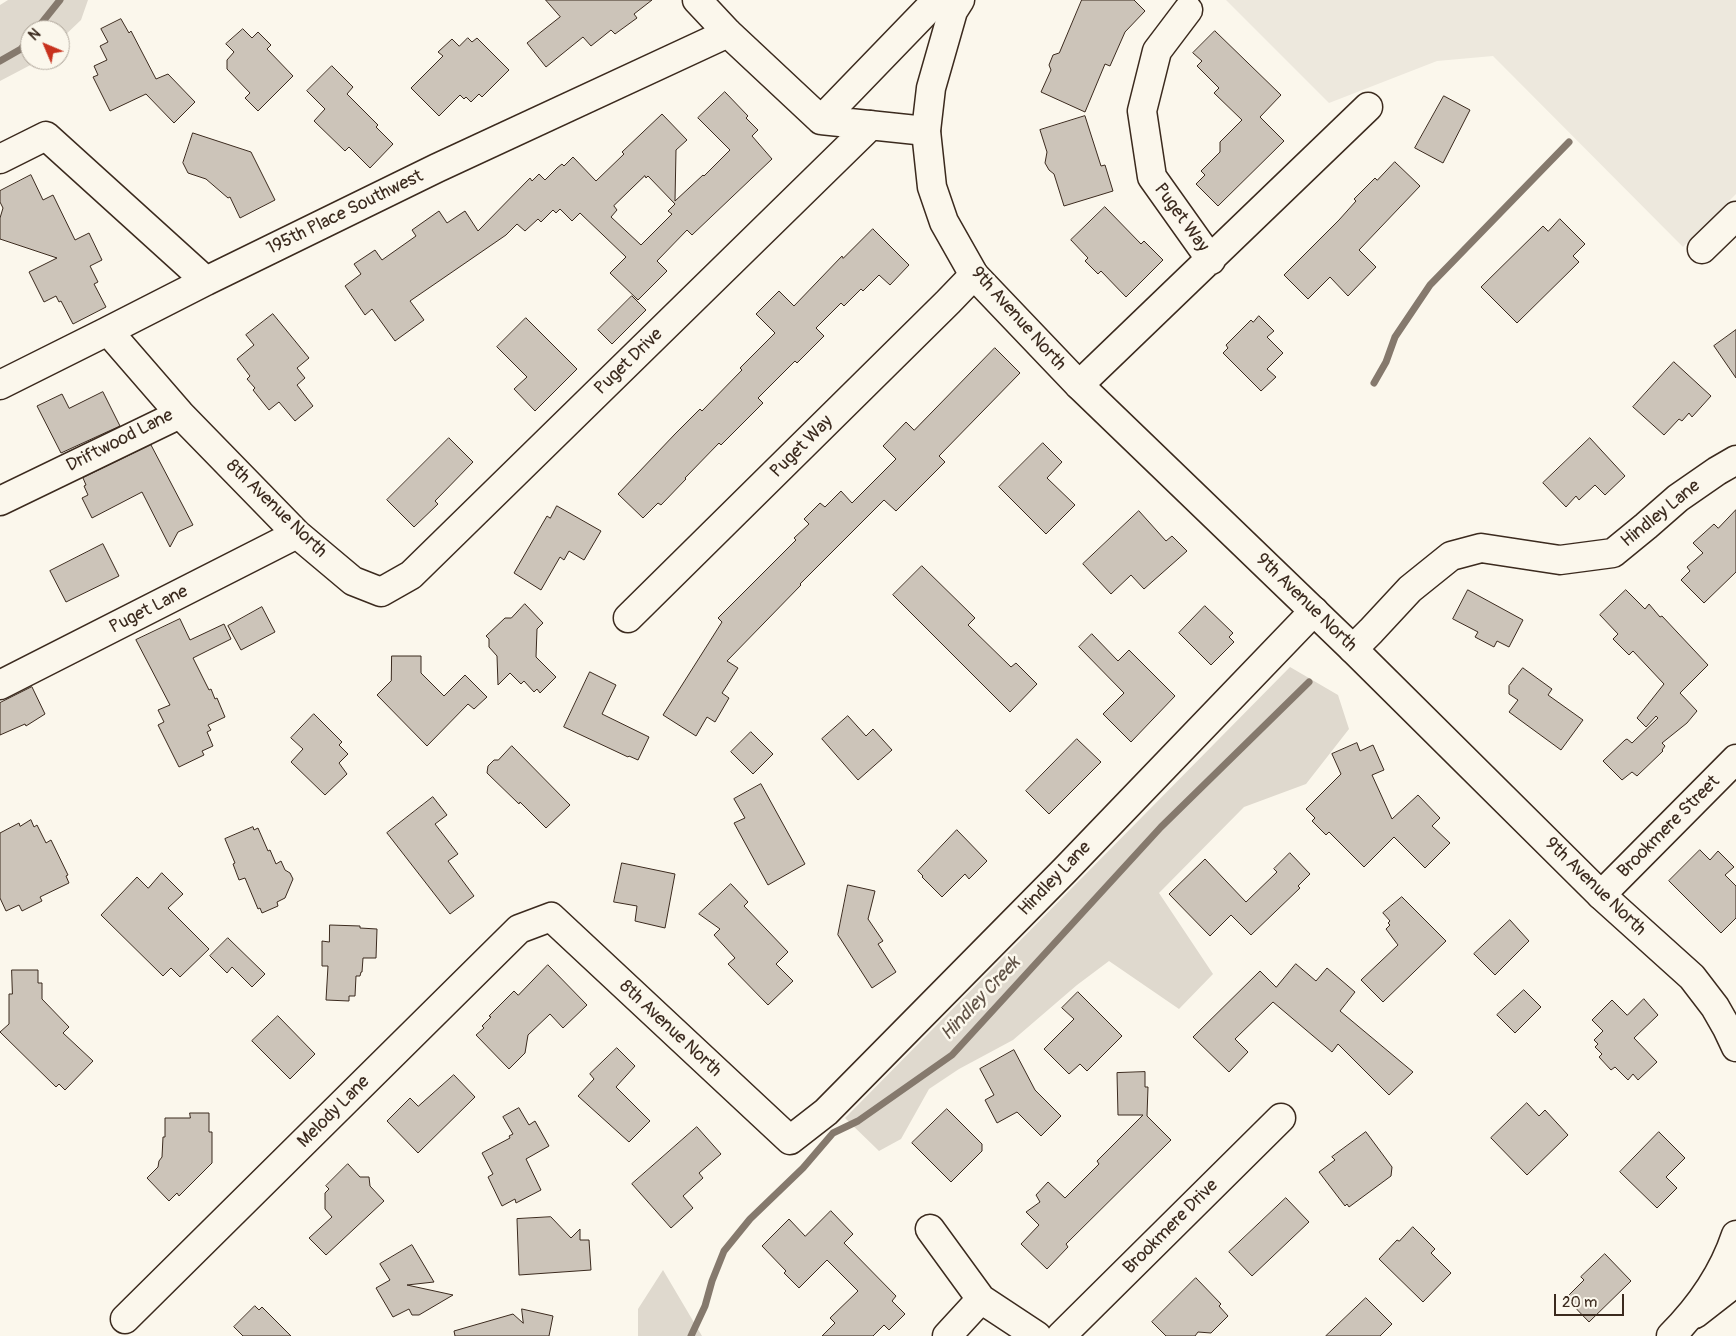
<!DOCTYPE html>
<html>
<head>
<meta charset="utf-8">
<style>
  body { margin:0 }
  #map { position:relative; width:1736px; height:1336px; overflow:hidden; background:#fbf7ec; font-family:Pangolin,sans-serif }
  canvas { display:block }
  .north { position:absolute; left:20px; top:20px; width:50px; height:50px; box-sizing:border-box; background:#fbf7ec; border:1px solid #aea59a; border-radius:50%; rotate:315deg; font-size:14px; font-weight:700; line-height:20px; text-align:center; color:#3b2a1e }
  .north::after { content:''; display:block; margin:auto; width:18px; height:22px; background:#c8321e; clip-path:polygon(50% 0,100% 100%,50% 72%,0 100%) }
  .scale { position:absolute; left:1554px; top:1294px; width:70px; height:22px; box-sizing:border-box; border:2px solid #3b2a1e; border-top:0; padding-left:6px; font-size:15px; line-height:18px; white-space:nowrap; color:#3b2a1e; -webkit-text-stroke:4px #fbf7ec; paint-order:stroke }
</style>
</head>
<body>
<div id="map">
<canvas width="1736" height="1336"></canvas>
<div class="north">N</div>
<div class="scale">20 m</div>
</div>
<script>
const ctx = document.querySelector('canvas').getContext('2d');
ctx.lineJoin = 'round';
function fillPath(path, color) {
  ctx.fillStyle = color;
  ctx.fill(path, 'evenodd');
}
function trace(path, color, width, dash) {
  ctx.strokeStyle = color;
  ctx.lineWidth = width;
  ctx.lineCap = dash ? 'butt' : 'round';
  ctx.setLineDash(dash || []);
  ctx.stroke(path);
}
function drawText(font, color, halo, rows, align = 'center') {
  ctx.font = font + ' Pangolin,sans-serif';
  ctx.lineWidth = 5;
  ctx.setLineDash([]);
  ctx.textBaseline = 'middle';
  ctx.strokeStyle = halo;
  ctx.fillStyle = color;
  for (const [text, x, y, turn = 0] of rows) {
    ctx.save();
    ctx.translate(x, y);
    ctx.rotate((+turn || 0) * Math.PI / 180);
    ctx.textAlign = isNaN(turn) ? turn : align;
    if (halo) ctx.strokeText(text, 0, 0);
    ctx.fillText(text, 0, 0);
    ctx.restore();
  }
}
fillPath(new Path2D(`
  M1226 0H1736V194L1683 247 1493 56 1437 61 1329 103Z`), '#ede8dd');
fillPath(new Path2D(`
  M8 0H88L81 20 60 40V30H30V60H40L0 81V5Z
  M1290 667 1338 695 1349 729 1306 784 1244 807 1159 893 1213 974 1179 1009 1109 961 1077 985 1013 1040 959 1069 929 1089 901 1139 879 1151 845 1118Z
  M663 1270 702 1336H638V1309Z`), '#dfd9ce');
trace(new Path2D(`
  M36 30 60 0
  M0 61 21 49 30 38
  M1374 383 1386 362 1395 337 1430 285 1569 142
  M691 1336 705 1306 712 1281 724 1251 750 1219 803 1168 833 1133 858 1121 952 1055 1161 827 1309 682`), '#85796d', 7);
const building = new Path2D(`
  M546 0H652L634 14 637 18 615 34 611 30 591 46 583 37 546 67 527 43 560 17Z
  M1082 0H1134L1145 11 1125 32 1110 66 1105 64 1085 112 1041 92 1051 70 1049 65 1053 55 1059 53Z
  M121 19 129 33 131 31 156 79 168 74 195 102 174 123 146 94 110 111 93 77 98 75 94 66 107 60 100 46 108 42 101 29Z
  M243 29 252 38 258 32 271 45 267 49 293 76 258 111 245 98 250 93 227 69V60L234 52 226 44Z
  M1215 31 1281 95 1260 117 1284 141 1218 206 1196 184 1205 175 1201 171 1220 152V142L1242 120 1214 93 1219 88 1197 66 1202 61 1193 53Z
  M468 38 472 42 477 38 509 70 482 97 479 94 471 102 466 97 464 99 460 95 439 116 411 88 443 56 438 52 452 39 459 46Z
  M332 66 353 87 347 94 378 125 376 127 393 144 370 168 349 147 345 151 314 121 325 109 307 91Z
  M725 92 748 116 746 118 758 130 752 136 772 159 692 235 687 230 657 261 667 271 638 300 610 273 626 257 580 213 572 221 560 209 556 213 553 210 541 222 538 219 525 231 517 224 506 235 410 301 424 320 395 341 372 309 365 315 345 286 361 274 354 264 375 250 382 260 416 236 412 230 439 211 447 223 465 211 478 231 530 178 532 181 539 174 545 180 557 168 562 164 564 166 573 157 596 181 624 154 622 152 662 114 687 140 676 150 675 201 703 175 704 176 730 150 698 118ZM645 176 646 178 648 176 675 204 668 211 672 214 641 245 611 217 617 210 614 206Z
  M1444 96 1470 110 1443 163 1415 148Z
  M1085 116 1101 166 1105 165 1113 191 1064 206 1054 174 1049 170 1045 163 1047 152 1040 130Z
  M193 133 251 152 275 200 240 218 230 197 228 198 206 179 188 173 183 163Z
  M1395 162 1420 186 1359 250 1376 267 1348 296 1330 277 1308 299 1284 275 1339 220 1356 201 1354 199 1375 178 1377 180Z
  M31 175 43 200 53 195 75 240 89 233 102 260 90 266 98 282 94 284 106 307 73 324 61 301 59 302 56 296 44 302 29 272 57 258 0 239V218L3 208 0 202V191Z
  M1105 207 1141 244 1144 241 1163 260 1126 297 1101 271 1098 274 1085 261 1088 258 1071 240Z
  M1560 219 1585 244 1573 256 1579 262 1517 323 1481 287 1543 226 1548 231Z
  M873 229 909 265 890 285 879 275 863 291 861 289 844 306 841 303 816 328 824 336 797 363 795 361 758 398 763 403 721 445 719 443 685 478 686 479 661 505 658 503 643 518 618 494 675 434 700 409 702 411 742 370 740 368 775 333 756 314 779 291 794 306 842 256 843 258Z
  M632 296 646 310 612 344 598 330Z
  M273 314 309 358 297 368 305 378 297 385 313 406 295 421 279 402 269 410 253 390 255 388 247 379 250 376 237 359 254 345 246 335Z
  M1259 316 1274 331 1267 337 1283 353 1267 369 1276 377 1261 391 1223 353 1228 348 1226 345 1251 320 1253 322Z
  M526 318 577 369 535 411 514 389 527 377 497 347Z
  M1736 330V378L1714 346Z
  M995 348 1020 373 939 456 945 462 896 511 884 500 800 584 801 585 727 661 738 668 722 693 729 698 715 722 707 717 696 736 663 715 722 622 718 618 796 540 794 538 809 524 804 519 820 503 825 507 841 491 852 503 896 459 883 446 906 422 914 430Z
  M1674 362 1711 396 1692 417 1689 413 1682 421 1679 419 1664 435 1633 407Z
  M103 392 120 426 61 453 37 406 62 394 69 408Z
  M449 438 473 462 435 501 438 504 414 527 387 500Z
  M1590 438 1625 476 1605 495 1595 485 1579 500 1576 496 1566 507 1543 483Z
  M1043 443 1062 462 1047 478 1075 505 1046 534 999 487Z
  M151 445 193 525 178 532 170 547 142 492 92 518 82 498 88 495 84 486 86 485 83 478Z
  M557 506 601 531 584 560 569 551 564 560 560 557 541 590 514 573 547 516 550 518Z
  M1736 510V572L1704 603 1681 580 1690 571 1687 567 1703 553 1693 543 1714 524 1718 528Z
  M1139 511 1166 541 1172 536 1187 551 1144 589 1131 575 1111 594 1083 564Z
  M103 544 119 576 66 602 50 571Z
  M922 566 975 618 968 625 1011 667 1016 663 1037 684 1010 712 893 595Z
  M1468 590 1523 620 1509 647 1497 641 1494 647 1475 637 1478 632 1453 619Z
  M1626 590 1645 609 1649 604 1660 617 1662 616 1708 665 1680 693 1697 711 1687 723 1662 743 1665 746 1662 750 1663 751 1637 776 1632 772 1622 780 1603 761 1625 740 1627 739 1632 743 1658 718 1656 716 1646 727 1637 718 1664 684 1633 651 1629 655 1613 639 1618 634 1600 615Z
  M525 604 543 623 537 629 536 657 556 677 540 693 537 689 534 692 524 681 521 684 510 673 498 685 497 656 489 647V639L486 636 505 618H511Z
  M1205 606 1233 633 1229 637 1234 642 1211 665 1179 633Z
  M262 607 275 632 241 650 228 626Z
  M180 619 190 640 224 624 231 639 193 658 209 690 211 689 215 699 217 698 225 717 208 725 211 730 207 732 213 746 202 751 204 755 179 767 158 725 164 722 158 710 170 705 136 640Z
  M1092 634 1118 661 1129 650 1175 696 1131 742 1103 714 1124 693 1079 647Z
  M392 656H421V673L444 696 465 675 487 697 474 709 468 704 427 746 377 695 391 681Z
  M1523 668 1552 689 1548 695 1583 720 1561 750 1509 712 1518 700 1509 694V686Z
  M590 672 616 685 602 714 649 737 638 760 629 756 628 757 564 727Z
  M32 687 45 714 26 726 25 724 0 735V703Z
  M314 714 342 742 339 745 348 754 339 763 347 774 325 795 291 762 303 749 291 738Z
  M848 716 866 736 873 729 892 750 858 780 822 739Z
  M751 732 773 754 753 774 731 752Z
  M1077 739 1101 762 1049 814 1026 791Z
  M1357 743 1360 751 1373 745 1384 770 1372 775 1392 819 1418 795 1440 818 1432 826 1450 843 1425 868 1394 837 1364 867 1329 832 1326 835 1312 821 1315 818 1306 809 1341 774 1332 754Z
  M512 746 570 805 546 828 520 802 519 804 487 773 488 766 494 760H498Z
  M761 784 805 864 768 885 734 823 745 818 734 799Z
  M433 797 447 815 435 824 458 854 448 861 474 896 450 914 387 833Z
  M31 820 34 827 37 825 46 843 51 840 68 875 66 876 69 883 40 897 42 901 22 911 19 905 6 911 0 898V833L19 823 20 826Z
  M253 827 254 830 258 828 268 851 270 850 276 864 281 861 285 870 290 873 293 879 285 898 277 902 278 906 262 913 260 908 258 909 245 878 239 880 233 864 235 863 225 839Z
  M957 830 987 861 969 879 965 874 942 897 922 877 923 876 918 871Z
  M1700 850 1710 860 1718 851 1734 867 1725 875 1736 886V918L1721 933 1669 881Z
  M1290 853 1310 874 1298 886 1300 888 1251 935 1231 915 1210 936 1169 894 1205 859 1246 902 1277 872 1274 869Z
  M622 863 675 874 665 928 635 921 637 906 614 902Z
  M162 873 183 894 168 908 209 949 180 977 171 968 163 976 101 915 137 877 148 888Z
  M731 884 748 902 744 906 788 952 776 964 793 981 768 1005 728 964 735 958 714 935 720 929 699 914Z
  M848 885 875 891 868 919 883 941 878 944 896 972 872 988 838 935Z
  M1402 897 1446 941 1383 1002 1361 980 1398 945 1386 929 1390 925 1388 923 1390 921 1383 913Z
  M1510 920 1529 941 1495 975 1474 954Z
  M330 925 360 926V928L377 929 376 958H363L362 972H361L360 976H356L355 996H349V1001L326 1000 328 966H322V941L329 942Z
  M228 938 265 974 252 987 232 967 227 973 210 956Z
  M1296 964 1316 981 1327 968 1355 992 1340 1011 1413 1072 1389 1095 1338 1044 1332 1052 1273 1002 1235 1039 1248 1052 1229 1072 1193 1037 1260 971 1276 987Z
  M548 965 587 1005 563 1028 550 1014 528 1035 525 1053 509 1069 476 1035 484 1028 482 1026 491 1017 489 1016 514 991 518 995Z
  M12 970H38V983H42V999L69 1027 63 1033 93 1061 65 1090 59 1084 56 1087 0 1032 9 1024V994H12Z
  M1524 990 1541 1007 1515 1033 1497 1015Z
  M1078 992 1122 1036 1087 1071 1080 1064 1069 1074 1044 1049 1074 1019 1062 1008Z
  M1644 999 1658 1015 1634 1038 1657 1062 1638 1080 1633 1074 1628 1080 1615 1067 1611 1070 1599 1057 1602 1054 1595 1047 1598 1044 1594 1040 1603 1031 1592 1020 1612 1000 1627 1015Z
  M278 1016 315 1054 290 1079 252 1041Z
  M617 1048 635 1066 616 1087 650 1121 629 1142 578 1096 594 1079 590 1074Z
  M1014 1050 1035 1090 1061 1116 1041 1136 1017 1112 997 1123 985 1100 994 1095 980 1069Z
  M1145 1072V1087H1148L1147 1116 1171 1140 1066 1244 1068 1247 1047 1269 1021 1244 1039 1225 1026 1212 1040 1202 1036 1195 1048 1182 1065 1198 1099 1164 1097 1161 1143 1115H1118L1117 1073Z
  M454 1075 475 1097 418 1153 387 1121 410 1098 418 1106Z
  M1527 1103 1539 1116 1545 1110 1568 1135 1527 1175 1491 1138Z
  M519 1108 529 1125 535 1121 549 1146 526 1159 541 1190 516 1203 515 1199 502 1206 488 1177 493 1174 482 1153 510 1138 509 1136 513 1134 503 1117Z
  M947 1109 982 1144V1151L951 1182 912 1143Z
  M190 1113H209V1132H212V1163L179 1196 177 1193 169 1201 147 1178 158 1167 159 1161 162 1157 163 1137H165V1118H190Z
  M697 1127 721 1154 699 1173 703 1178 683 1196 693 1208 671 1228 632 1184Z
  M1366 1132 1392 1167 1391 1176 1349 1207 1347 1204 1345 1206 1319 1172 1335 1160 1332 1157Z
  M1659 1132 1685 1158 1666 1177 1677 1188 1657 1208 1620 1172Z
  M348 1164 360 1177H369L370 1186 384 1201 326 1255 309 1238 332 1217 325 1209V1193L329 1189 326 1186Z
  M1286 1198 1309 1222 1252 1276 1229 1252Z
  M831 1211 853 1234 844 1243 896 1296 892 1301 905 1314 889 1330 884 1325 873 1336H822L835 1323 830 1318 858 1291 827 1260 799 1288 784 1273 786 1271 762 1246 789 1219 805 1236Z
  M551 1217 571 1238 580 1229V1240H589L591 1270 519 1275 517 1219Z
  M1413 1227 1435 1249 1431 1253 1451 1273 1423 1302 1379 1259 1397 1240 1399 1241Z
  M412 1245 434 1282 407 1285 453 1295 419 1315H412L409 1309 393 1317 376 1288 390 1280 380 1264Z
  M1605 1254 1631 1281 1589 1322 1566 1298 1584 1280 1581 1277Z
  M1196 1278 1221 1304 1219 1306 1228 1316 1211 1333 1198 1332 1195 1336H1166L1152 1322Z
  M1366 1298 1392 1324 1380 1336H1326Z
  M255 1306 259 1310 262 1307 291 1336H243L234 1327Z
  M522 1309 553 1316 549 1336H455L454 1331 513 1314 523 1323Z`);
fillPath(building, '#ccc4b9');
trace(building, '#3b2a1e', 1);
const minor = new Path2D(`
  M697 0 728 33 821 120 926 131
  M1188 10 1157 51 1142 111 1152 177 1211 260
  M821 120 937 0
  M0 159 46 136 206 281 437 168 728 33
  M1702 249 1736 216
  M206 281 108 331 180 414 297 534 353 581 381 592 411 575 871 125
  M0 385 108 331
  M1079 385 1368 107
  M0 501 180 414
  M628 618 948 302 974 275
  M1353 649 1371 631 1410 589 1451 556 1481 548 1560 560 1613 553 1646 526 1678 498 1717 471 1736 460
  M0 685 297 534
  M1601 895 1736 759
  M930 1229 981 1299 1037 1336
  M1695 1314 1736 1282
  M125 1319 519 929 551 917 790 1140 826 1112 1065 870 1314 611
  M947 1336 981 1299
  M1061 1336 1281 1118`);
const major = new Path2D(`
  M960 0 953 11 931 88 926 131 932 187 944 222 974 275 1079 385 1353 649 1601 895 1692 977 1715 1007 1727 1028 1736 1047
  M1671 1336C1700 1307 1723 1274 1736 1235`);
trace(minor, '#3b2a1e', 31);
trace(major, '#3b2a1e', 31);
trace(minor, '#fbf7ec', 28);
trace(major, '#fbf7ec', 28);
drawText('18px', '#3b2a1e', '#fbf7ec', [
  ["195th Place Southwest",345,213,-26],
  ["Puget Way",1181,218,54],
  ["9th Avenue North",1018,319,48],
  ["Puget Drive",629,362,-44],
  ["Driftwood Lane",120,441,-27],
  ["Puget Way",802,447,-45],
  ["8th Avenue North",276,509,44],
  ["Hindley Lane",1661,514,-39],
  ["9th Avenue North",1306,603,44],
  ["Puget Lane",149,610,-27],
  ["Brookmere Street",1669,827,-45],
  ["Hindley Lane",1055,879,-46],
  ["9th Avenue North",1595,887,44],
  ["8th Avenue North",670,1029,43],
  ["Melody Lane",334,1112,-45],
  ["Brookmere Drive",1171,1227,-45]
]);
drawText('italic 19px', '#605246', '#fbf7ec', [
  ["Hindley Creek",981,999,-47]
]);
</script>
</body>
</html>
